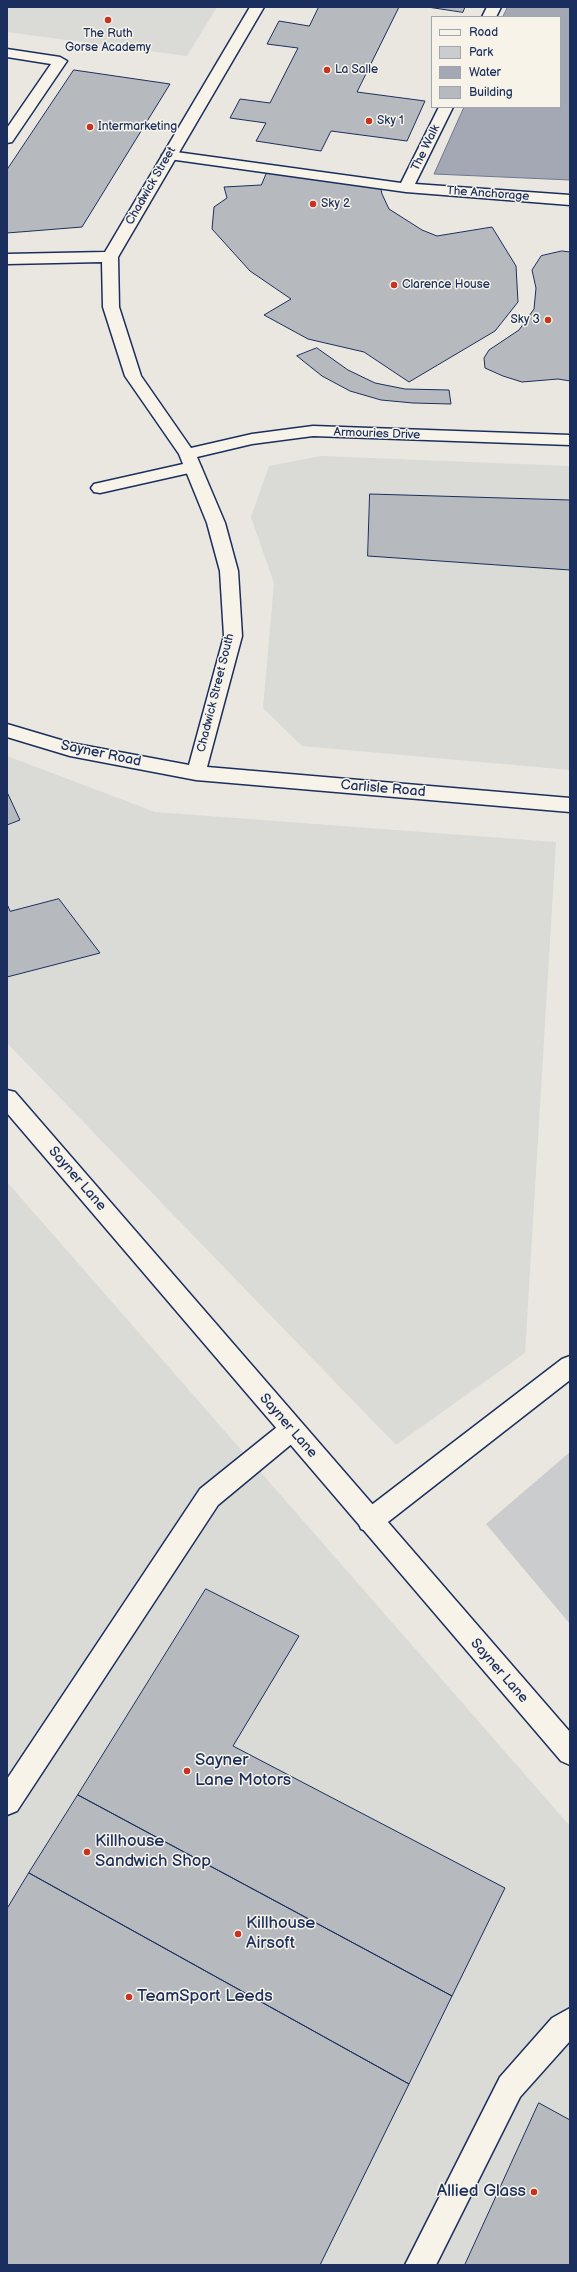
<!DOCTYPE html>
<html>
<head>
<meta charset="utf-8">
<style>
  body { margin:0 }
  #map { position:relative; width:577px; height:2272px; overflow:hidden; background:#eae7e0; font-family:"Balsamiq Sans",sans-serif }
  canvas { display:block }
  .frame { position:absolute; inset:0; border:8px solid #1b2f5e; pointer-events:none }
  .legend { position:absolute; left:431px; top:16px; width:130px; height:92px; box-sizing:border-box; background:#f7f3e8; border:1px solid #9fa5b1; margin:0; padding:5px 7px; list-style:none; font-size:12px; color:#1b2f5e }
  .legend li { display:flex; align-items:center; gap:8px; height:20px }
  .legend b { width:20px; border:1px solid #9fa5b1 }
</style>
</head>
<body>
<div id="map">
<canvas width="577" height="2272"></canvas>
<div class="frame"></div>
<ul class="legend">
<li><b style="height:5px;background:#f7f3e8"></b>Road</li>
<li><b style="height:11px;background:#cbcccd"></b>Park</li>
<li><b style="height:11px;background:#a3a8b4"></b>Water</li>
<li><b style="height:11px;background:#b6babf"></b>Building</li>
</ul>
</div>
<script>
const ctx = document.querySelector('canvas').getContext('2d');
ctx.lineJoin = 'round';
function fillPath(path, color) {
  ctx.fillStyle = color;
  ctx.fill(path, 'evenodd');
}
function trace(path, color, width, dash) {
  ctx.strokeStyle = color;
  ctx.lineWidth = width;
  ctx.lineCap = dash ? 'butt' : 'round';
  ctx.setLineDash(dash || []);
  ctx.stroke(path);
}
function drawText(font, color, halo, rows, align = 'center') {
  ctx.font = font + ' "Balsamiq Sans",sans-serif';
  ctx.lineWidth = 3;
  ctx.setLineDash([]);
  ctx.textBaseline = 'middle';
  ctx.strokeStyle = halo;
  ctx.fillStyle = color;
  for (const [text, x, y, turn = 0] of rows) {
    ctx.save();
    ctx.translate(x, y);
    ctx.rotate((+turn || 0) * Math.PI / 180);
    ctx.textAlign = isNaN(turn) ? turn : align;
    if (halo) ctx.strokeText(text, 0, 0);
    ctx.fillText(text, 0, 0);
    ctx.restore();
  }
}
fillPath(new Path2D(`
  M7 7H217L187 56 7 32Z
  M321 456 570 466V770L302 746 263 708 274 583 251 517 269 466Z
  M7 756 155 812 556 842 525 1353 396 1445 7 1043Z
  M7 1182 570 1826V2265H7Z`), '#dadad6');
fillPath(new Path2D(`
  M570 1452V1624L486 1524Z`), '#cbcccd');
const water = new Path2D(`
  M508 7H570V180L434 174 464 107H560V17H503Z`);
fillPath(water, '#a3a8b4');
trace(water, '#6d7892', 1);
const building = new Path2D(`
  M319 7H399L357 92 425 101 407 141 331 131 321 151 256 141 266 123 230 118 240 99 270 103 298 48 267 44 279 21 309 26Z
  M428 7H465L463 12Z
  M74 70 170 84 82 227 7 233V170Z
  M268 170 380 185 382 194 389 209 422 230 437 236 492 227 516 266 518 302 495 331 409 382 364 352 308 339 264 315 291 299 250 271 212 229 214 207 227 198 224 187 261 185Z
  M562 251 570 252V381L558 379 522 382 503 376 485 368 484 358 489 350 519 330 534 309 536 288 532 270 541 256Z
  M317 348 348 370 375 383 405 389 449 390 451 404 413 403 381 400 350 391 322 376 297 356Z
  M370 494 570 500V570L368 556Z
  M7 792 20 820 7 825Z
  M59 899 100 953 7 977V904L10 911Z
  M206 1589 299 1636 233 1746 505 1888 452 1996 78 1795Z
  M78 1795 452 1996 409 2084 29 1873Z
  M29 1873 409 2084 320 2265H7V1909Z
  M539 2103 570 2120V2265H465Z`);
fillPath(building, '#b6babf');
trace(building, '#1b2f5e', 1);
const service = new Path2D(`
  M7 49 60 57 67 61 12 142 7 143V128L51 64 7 57Z
  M192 462 198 463 201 467 198 471 100 493 94 492 91 488 94 484Z
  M570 1356V1380L379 1529 370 1532 361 1529 358 1521 361 1513 562 1359Z
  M291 1420 300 1423 303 1430 300 1437 218 1505 17 1811 7 1815V1779L200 1489 282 1423Z
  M570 2008V2041L520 2097 436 2265H405L500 2077 552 2018Z`);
const pedestrian = new Path2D(`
  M487 7H501L496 17H482Z
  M439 107H453L415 184 570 195V205L406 192 169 159 162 155 169 151 401 183Z`);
const minor = new Path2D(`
  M250 7H264L118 257 119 307 141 376 191 448 252 434 313 426 570 435V445L313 436 252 444 197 457 225 523 238 571 242 636 207 767 570 798V812L196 780 70 756 7 737V724L71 743 189 765 224 636 220 571 207 523 179 454 125 376 103 307 102 262 7 264V254L105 252Z
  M7 1090 15 1092 570 1732V1765L561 1761 7 1113Z`);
trace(service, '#1b2f5e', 3);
trace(pedestrian, '#1b2f5e', 3);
trace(minor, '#1b2f5e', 3);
fillPath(service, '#f7f3e8');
fillPath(pedestrian, '#f7f3e8');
fillPath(minor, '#f7f3e8');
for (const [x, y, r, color] of [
  [108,20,4,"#c8321e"],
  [327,70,4,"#c8321e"],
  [369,121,4,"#c8321e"],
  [90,127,4,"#c8321e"],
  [313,204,4,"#c8321e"],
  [394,285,4,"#c8321e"],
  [548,320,4,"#c8321e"],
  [187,1771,4,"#c8321e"],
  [87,1852,4,"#c8321e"],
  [238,1934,4,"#c8321e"],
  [129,1997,4,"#c8321e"],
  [534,2192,4,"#c8321e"]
]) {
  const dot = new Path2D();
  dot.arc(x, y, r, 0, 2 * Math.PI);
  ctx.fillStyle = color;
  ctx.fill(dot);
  trace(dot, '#f7f3e8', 1.5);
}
drawText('12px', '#1b2f5e', '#f7f3e8', [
  ["The Ruth",108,34,"center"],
  ["Gorse Academy",108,48,"center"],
  ["La Salle",335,70],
  ["Sky 1",377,121],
  ["Intermarketing",98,127],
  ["Sky 2",321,204],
  ["Clarence House",402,285],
  ["Sky 3",540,320,"right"]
], 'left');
drawText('12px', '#1b2f5e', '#f7f3e8', [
  ["The Walk",426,148,-64],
  ["Chadwick Street",151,186,-60],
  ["The Anchorage",488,194,4],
  ["Armouries Drive",377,434,2],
  ["Chadwick Street South",216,693,-76]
]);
drawText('14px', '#1b2f5e', '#f7f3e8', [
  ["Sayner Road",101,754,12],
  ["Carlisle Road",383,789,5],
  ["Sayner Lane",77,1179,49],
  ["Sayner Lane",288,1426,49],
  ["Sayner Lane",499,1671,49]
]);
drawText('17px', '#1b2f5e', '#f7f3e8', [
  ["Sayner",195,1761],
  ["Lane Motors",195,1781],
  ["Killhouse",95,1842],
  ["Sandwich Shop",95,1862],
  ["Killhouse",246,1924],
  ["Airsoft",246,1944],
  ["TeamSport Leeds",137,1997],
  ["Allied Glass",526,2192,"right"]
], 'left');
</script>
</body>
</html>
